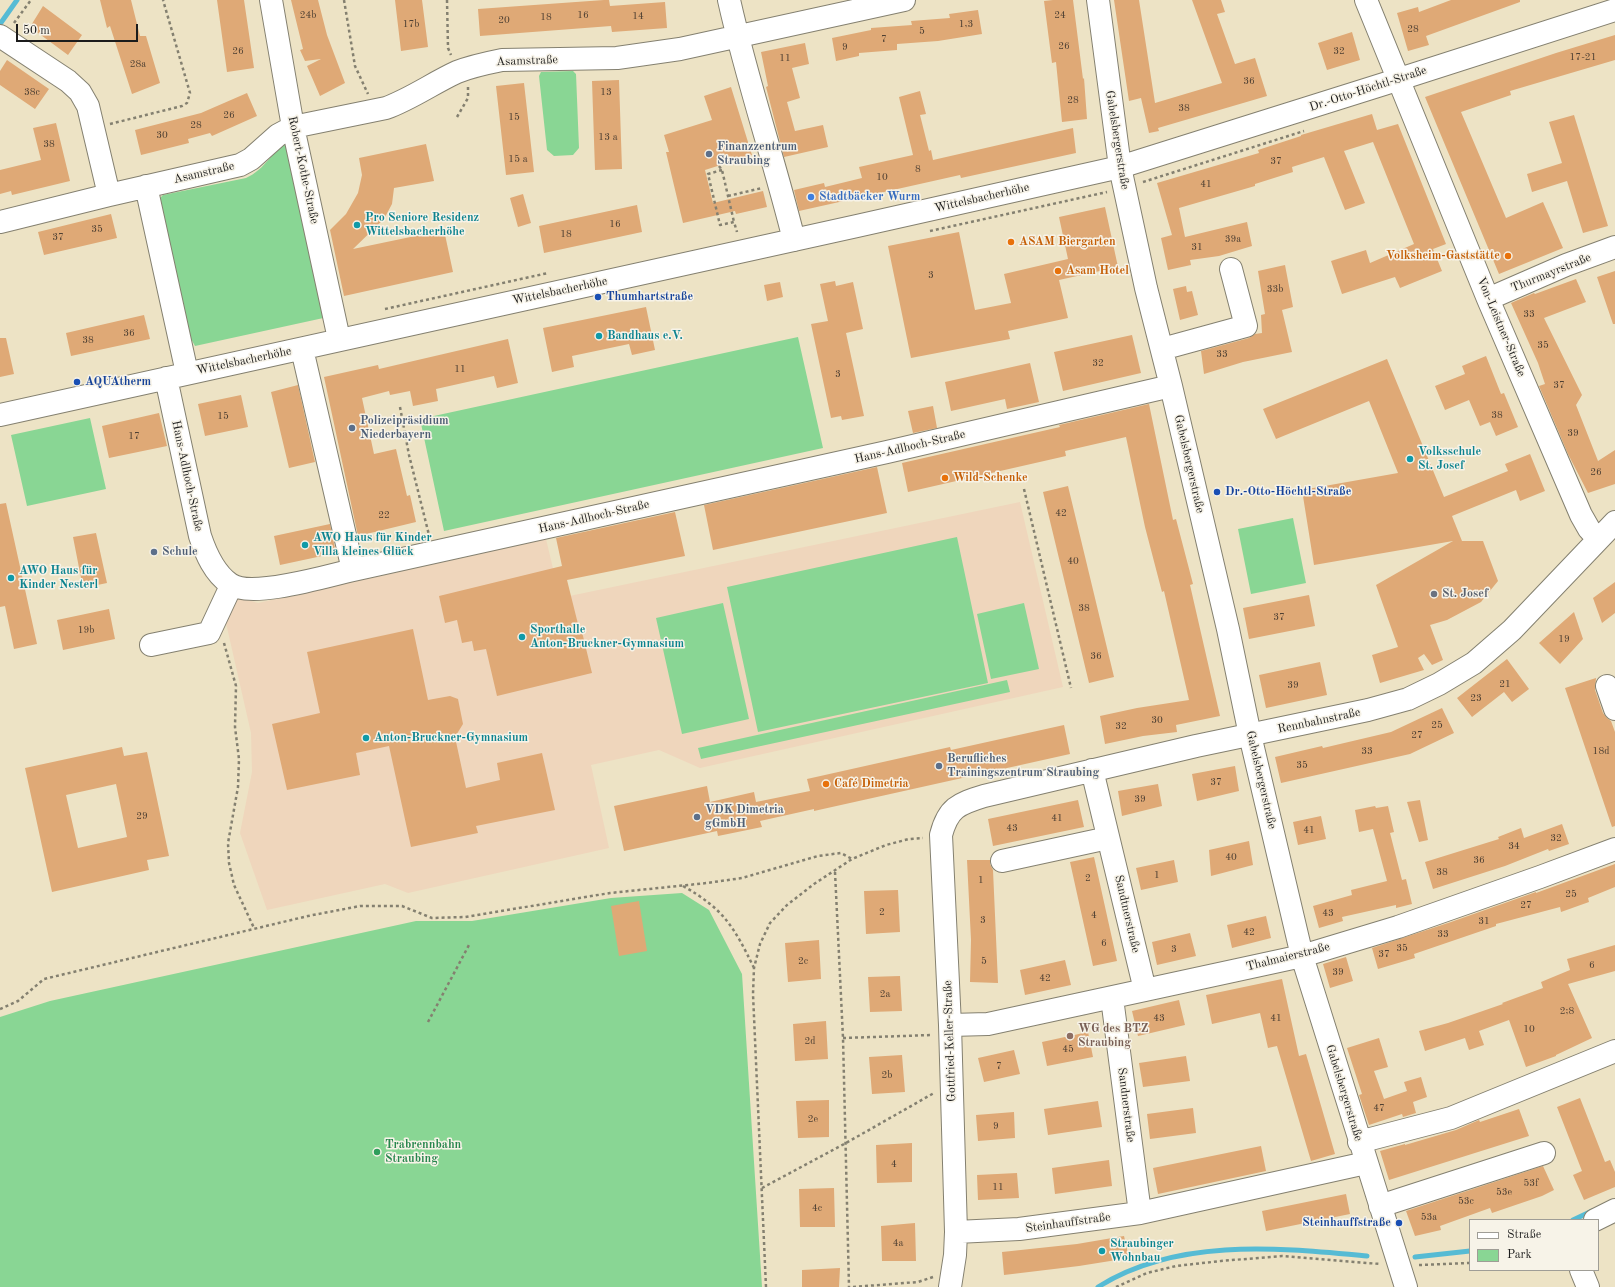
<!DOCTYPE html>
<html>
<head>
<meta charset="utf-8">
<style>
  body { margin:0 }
  #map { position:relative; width:1615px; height:1287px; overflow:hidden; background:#ede3c5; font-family:"Old Standard TT",serif }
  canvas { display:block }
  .legend { position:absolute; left:1469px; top:1219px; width:130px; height:52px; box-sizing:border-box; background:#f7f3e8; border:1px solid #9f9d96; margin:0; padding:5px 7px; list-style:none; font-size:12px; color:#1c1c1c }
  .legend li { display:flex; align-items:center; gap:8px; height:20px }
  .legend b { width:20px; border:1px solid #9f9d96 }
  .scale { position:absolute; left:16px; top:24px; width:122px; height:18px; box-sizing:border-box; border:2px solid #1c1c1c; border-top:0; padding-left:5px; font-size:12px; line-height:14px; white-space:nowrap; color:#1c1c1c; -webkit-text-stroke:3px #f7f3e8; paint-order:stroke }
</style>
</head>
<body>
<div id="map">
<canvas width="1615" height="1287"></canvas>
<ul class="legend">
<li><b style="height:5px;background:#fff"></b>Straße</li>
<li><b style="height:11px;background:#89d694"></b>Park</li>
</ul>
<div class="scale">50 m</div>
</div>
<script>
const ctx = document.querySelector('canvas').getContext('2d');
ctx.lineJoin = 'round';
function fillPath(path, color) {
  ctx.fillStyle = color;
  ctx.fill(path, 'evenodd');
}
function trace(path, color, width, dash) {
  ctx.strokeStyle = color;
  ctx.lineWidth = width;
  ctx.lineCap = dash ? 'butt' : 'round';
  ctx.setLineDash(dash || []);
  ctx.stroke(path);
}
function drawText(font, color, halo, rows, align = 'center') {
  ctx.font = font + ' "Old Standard TT",serif';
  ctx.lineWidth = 3;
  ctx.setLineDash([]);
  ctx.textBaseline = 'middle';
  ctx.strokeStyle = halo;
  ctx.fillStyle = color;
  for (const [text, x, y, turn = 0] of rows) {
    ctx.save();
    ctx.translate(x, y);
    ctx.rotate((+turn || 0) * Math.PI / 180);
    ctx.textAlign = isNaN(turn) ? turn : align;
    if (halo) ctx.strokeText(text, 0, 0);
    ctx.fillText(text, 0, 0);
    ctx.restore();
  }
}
fillPath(new Path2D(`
  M1020 502 1063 687 700 768 659 750 591 765 609 848 408 893 385 884 267 910 240 833 252 772 251 733 226 623 238 597 258 603 546 539 560 598Z`), '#efd6bc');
fillPath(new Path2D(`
  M573 71 576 74 579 148 573 155 554 156 547 150 539 76 541 72Z
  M289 139 328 317 195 346 189 335 159 199 163 195 246 178C265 170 273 150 289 139Z
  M798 337 823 448 444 531 420 419Z
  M90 418 106 489 27 506 11 435Z
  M1293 518 1306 583 1251 594 1238 529Z
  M957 537 988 683 758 732 727 587Z
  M723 603 749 719 682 734 656 618Z
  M1024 603 1039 669 991 679 977 614Z
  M1007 680 1010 692 701 759 698 748Z
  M682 893 709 910 742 974 762 1287H0V1017L50 1001 416 921H472L611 898Z`), '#89d694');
trace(new Path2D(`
  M0 24 17 0
  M1573 1220 1592 1211
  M1415 1257 1470 1251
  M1098 1287C1177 1237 1279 1248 1367 1256`), '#56bbd4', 5);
fillPath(new Path2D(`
  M100 0H131L140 36H146L160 83 132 94 110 26 107 28Z
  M217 0H244L254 68 227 72Z
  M291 0H318L327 35 345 83 320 96 307 66 321 59 305 61 300 50 303 49Z
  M395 0H422L428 47 401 51Z
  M604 0H609L610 6 665 2 667 28 612 32 611 26 480 36 478 9Z
  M1053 0H1073L1083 79 1084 78 1087 119 1062 122 1056 62 1052 63 1044 1Z
  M1114 0H1139L1155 103 1222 83 1192 0H1221L1225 12 1217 14 1235 64 1255 58 1267 96 1158 128 1159 131 1149 133 1141 98 1129 101Z
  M1451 0H1520V2L1426 36 1429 45 1408 51 1397 13 1418 7 1419 12Z
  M43 6 82 35 68 55 30 27Z
  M978 10 982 34 938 41 897 44V50L859 53V56L836 61 832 38 871 30V28L912 25 911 21 950 18 949 14Z
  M1352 32 1360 60 1327 70 1318 43Z
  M1615 35V60L1510 91 1511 95 1461 112 1506 218 1543 202 1563 248 1499 274 1425 97 1556 53Z
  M805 43 809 64 792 68 800 98 787 102 795 131 823 125 828 147 784 157 766 87 768 86 761 52Z
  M7 60 49 89 35 109 0 85V71Z
  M619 80 622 169 595 170 592 81Z
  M524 83 534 172 506 175 496 86Z
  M731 87 752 155 705 170 713 203 763 191 767 207 736 214 735 211 683 223 666 152H669L664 135 712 120 704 96Z
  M920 91 926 114 920 115 929 151 931 150 933 160 1073 128 1076 153 961 178 960 175 799 211 794 190 824 183 825 187 862 178 859 167 913 155 899 97Z
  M247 93 257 116 212 136 210 133 188 139 189 143 141 155 135 130 201 113Z
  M1372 114 1377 130 1398 124 1446 244 1433 249 1442 271 1400 288 1395 277 1342 294 1331 261 1366 250 1370 263 1414 244 1373 142 1344 151 1365 203 1345 210 1324 157 1292 167 1293 172 1255 184V186L1179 208 1185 237 1247 222 1252 246 1219 256 1190 260 1191 265 1168 270 1161 238 1172 235 1157 183 1259 153 1258 150 1301 136V135Z
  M1574 115 1608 226 1583 233 1567 181 1532 192 1527 174 1562 163 1549 122Z
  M56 123 70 181 12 195 11 191 0 194V170L41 160 33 128Z
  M426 144 434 181 394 188 392 204 384 219 353 249 444 230 453 272 344 296 330 230 346 214 358 193 362 175 359 158Z
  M523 194 531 223 518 227 510 198Z
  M637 205 642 232 544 253 539 226Z
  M1105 207 1118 267 1059 280 1068 318 1008 331 1010 339 911 358 888 246 959 232 975 310 1011 303 1004 274 1068 259 1059 217Z
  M111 214 117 238 44 255 38 232Z
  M1285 265 1293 307 1282 310 1292 352 1243 362 1204 374 1201 351 1249 338 1255 334 1262 333 1261 315 1265 314 1258 271Z
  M1615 271V324H1613L1597 277Z
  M1576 279 1586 302 1544 318 1582 395 1576 405 1598 461 1615 450V484L1588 493 1568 454 1539 386 1545 384 1538 363 1511 303 1534 293 1535 294Z
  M835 281 836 286 853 282 863 329 846 333 864 416 842 420 841 416 831 418 811 324 828 321 820 284Z
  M780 282 783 297 767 301 764 285Z
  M1186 286 1187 292 1192 291 1198 315 1180 320 1173 289Z
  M646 307 655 350 632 355 629 344 572 356 574 367 552 372 543 328Z
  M144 315 150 339 71 356 66 333Z
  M1132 335 1141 373 1063 391 1054 352Z
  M0 338H6L14 374 0 377Z
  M508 339 518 383 497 388 494 376 436 389 438 401 413 406 410 391 390 395 389 391 362 398 374 454 396 449 407 496 410 495 416 522 358 536 324 377 378 365 379 369Z
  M1486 356 1501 394 1504 393 1518 427 1496 436 1490 422 1480 426 1469 400 1445 410 1435 386 1465 374 1462 366Z
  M1387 359 1444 497 1508 471 1505 464 1530 454 1545 491 1520 501 1516 490 1452 516 1462 541H1483L1498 581 1481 602 1447 620 1430 625 1443 660 1432 665 1424 654 1418 658 1424 670 1380 683 1372 655 1398 647 1376 585 1453 541 1314 565 1302 490 1398 473 1369 401 1276 439 1263 409Z
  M1030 363 1039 402 1007 409 1005 399 951 411 945 382Z
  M298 385 315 462 289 468 271 392Z
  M241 395 248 427 205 436 198 404Z
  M1149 404 1173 520 1176 519 1193 584 1190 585 1220 716 1176 725 1177 732 1143 736 1105 744 1100 716 1137 708 1189 700 1164 591 1162 592 1145 527 1126 437 1065 451 1066 456 908 492 902 463 1060 427 1059 425Z
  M933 406 937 428 913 433 908 411Z
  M159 413 167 446 109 458 102 426Z
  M877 467 887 513 713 550 704 505Z
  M1068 486 1114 677 1089 683 1043 492Z
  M6 503 37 644 14 649 5 606 0 607V504Z
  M675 512 685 556 567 580 580 632H582L592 673 497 696 486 649 474 651 472 641 462 643 457 620 445 623 439 596 562 566 556 538Z
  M330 524 336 553 280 565 274 536Z
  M96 533 107 583 83 588 73 537Z
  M1615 582V613L1602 623 1593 598Z
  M1309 595 1315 626 1249 639 1243 608Z
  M109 609 115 639 63 650 57 620Z
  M1574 612 1583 639 1560 664 1539 643Z
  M413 629 428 700 450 696 458 699 463 724 455 737 466 788 500 780 497 763 542 753 555 810 476 826 478 833 411 847 389 746 356 753 360 775 287 790 272 724 320 713 307 652Z
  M1507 659 1529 689 1512 702 1504 692 1472 717 1457 698Z
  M1320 662 1327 695 1266 708 1259 675Z
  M1596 678 1595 690 1603 713 1607 718 1611 721 1615 732V826L1612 827 1565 688Z
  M1442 708 1454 733 1410 754 1281 783 1275 757 1322 746 1323 748 1391 732Z
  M1064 725 1070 754 814 811V809L760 821 762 827 718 836 717 831 624 851 614 806 707 786 710 802 754 792 756 802 810 791 807 779 950 747 951 750Z
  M122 747 124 756 147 752 169 856 147 860 149 870 52 892 25 768ZM116 784 127 837 78 848 66 795Z
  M1235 766 1239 791 1197 801 1192 774Z
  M1158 784 1162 806 1122 816 1118 791Z
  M1078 800 1084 827 993 846 988 819Z
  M1420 800 1428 840 1419 842 1407 802Z
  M1375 806 1376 808 1388 806 1394 832 1390 833 1402 880 1406 879 1412 904 1396 908V905L1342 917 1343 921 1319 928 1313 906 1352 895 1351 890 1387 881 1373 829 1359 832 1355 810Z
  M1321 816 1326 839 1298 845 1293 822Z
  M1562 824 1569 844 1549 851 1548 849 1505 866 1433 889 1425 862 1499 839 1498 837 1521 828 1524 838Z
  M1249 841 1253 865 1211 876 1209 850Z
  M1094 857 1117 961 1093 966 1070 862Z
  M967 860H990V864L993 870 998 983 970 982 971 940Z
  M1174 860 1178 882 1141 890 1136 868Z
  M1615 864V887L1588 898 1589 902 1561 912 1560 907 1496 924V926L1414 954 1415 958 1378 969 1372 948 1451 922 1536 892V893Z
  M898 890 900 932 866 934 864 891Z
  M639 901 647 951 619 956 611 906Z
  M1266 916 1271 938 1232 948 1227 925Z
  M1190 933 1196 956 1157 965 1152 942Z
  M819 940 821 979 788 982 785 943Z
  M1615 945V971L1568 984 1592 1038 1556 1055V1056L1526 1067 1509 1020 1479 1031 1484 1045 1469 1050 1465 1038 1425 1051 1419 1031 1448 1023 1503 1004 1502 1003 1543 988 1541 982 1570 970 1567 959Z
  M1346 957 1353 981 1330 988 1323 964Z
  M1065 960 1071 985 1025 995 1020 970Z
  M900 976 902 1011 870 1012 868 977Z
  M1282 979 1299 1056 1306 1054 1335 1154 1311 1161 1277 1046 1268 1048 1260 1013 1212 1024 1206 995Z
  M1179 1000 1185 1025 1138 1036 1132 1011Z
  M826 1021 828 1059 795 1061 793 1024Z
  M1088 1032 1093 1057 1047 1066 1042 1042Z
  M1379 1038 1388 1067 1374 1071 1384 1099 1407 1091 1404 1082 1421 1077 1427 1097 1413 1102 1416 1113 1403 1117 1402 1114 1369 1125 1359 1095 1362 1094 1347 1048Z
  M1014 1050 1020 1074 984 1082 978 1058Z
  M902 1055 905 1092 872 1094 869 1057Z
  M1186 1056 1190 1081 1143 1087 1139 1063Z
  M1580 1098 1605 1162 1610 1160 1615 1172V1187L1584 1200 1573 1175 1582 1171 1557 1107Z
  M829 1100V1137L798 1138 796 1101Z
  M1098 1101 1102 1127 1048 1135 1044 1109Z
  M1193 1108 1196 1133 1150 1139 1147 1114Z
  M1519 1109 1529 1136 1389 1180 1380 1151 1405 1144V1145L1456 1130 1479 1120 1480 1122Z
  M1014 1112 1015 1138 978 1141 976 1115Z
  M912 1143V1182L877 1183 876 1145Z
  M1261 1146 1266 1171 1158 1194 1153 1168Z
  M1109 1160 1112 1186 1055 1194 1052 1168Z
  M1543 1166 1554 1190 1542 1196 1492 1213 1490 1208 1440 1226 1441 1230 1415 1236 1406 1211Z
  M1017 1173 1019 1198 978 1200 977 1175Z
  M834 1188 835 1227H800L799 1189Z
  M1346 1194 1350 1214 1266 1231 1262 1211Z
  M915 1223 916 1261H882L881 1226Z
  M1124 1236 1129 1258 1079 1266 1004 1275 1002 1252 1077 1244Z
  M840 1268 839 1287H802V1270Z`), '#dfa976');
const minor = new Path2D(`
  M271 0 293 127 339 339
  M729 0C747 81 774 159 794 240
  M1098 0 1120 167 1146 288 1171 386 1228 629 1250 735 1302 956 1406 1287
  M1366 0 1488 299 1581 515 1589 529 1598 539
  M0 36 68 81 80 92 88 106 109 195
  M146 186 187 373
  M0 222 109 195 240 165 251 159 278 135 293 127 386 108C411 99 433 83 457 72 472 66 487 63 502 60L617 58 680 49 904 0
  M1488 299 1566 265 1615 247
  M302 349 353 570
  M1162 349 1246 326 1231 269
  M166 378 200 536C206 554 214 573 230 584 251 599 327 576 353 570L887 452 1171 386
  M0 415 857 226 1120 167 1384 84 1615 10
  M151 645 209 633 231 586
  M1607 686 1615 709
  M1092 770 1145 990
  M1002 861 1108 838
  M1112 998 1140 1213
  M950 1025 988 1024 1302 956 1398 927 1540 877 1615 849
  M1359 1142 1451 1118 1615 1051
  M1380 1206 1544 1153
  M1595 1220 1615 1210
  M956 1232 1019 1229 1140 1213 1366 1163
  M1581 1270 1588 1287
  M950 1287 955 1255 956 1232 950 1025 941 835C948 808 958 804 984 796L1196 746 1368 710 1408 699 1439 684 1474 663 1512 630 1615 522`);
trace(minor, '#848070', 24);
trace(new Path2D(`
  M344 0 355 66 368 94
  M447 0 448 48 451 55
  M14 23 31 0
  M457 117 468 98V86
  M110 124 182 106 187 103 190 93 163 0
  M719 166 722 170 734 222
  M722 170 708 174 720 225 734 222 737 232
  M1143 182 1304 131
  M728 196 762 188
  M930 231 1107 192
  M385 309 548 273
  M400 407 409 455 429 535
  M1024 489 1071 688
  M224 643 236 686 235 727 239 759 238 787 228 843 229 863 234 885 254 928
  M835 872 843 1038 849 1287
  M683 886C724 909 734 927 754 968
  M0 1009 18 1001 44 979 308 916 360 906H402L432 918 465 917 610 893 707 883 742 878 818 856 841 853 852 859
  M428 1022 469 945
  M843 1038 932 1035
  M762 1188 846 1143 934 1093
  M1419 1265 1470 1263
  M766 1287 753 994 754 968 760 944 770 923 787 905 814 884 852 859 886 845 909 839 923 838
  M853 1287 918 1282 933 1277
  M1116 1287 1147 1273 1176 1266 1221 1261 1282 1256 1380 1264`), '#848070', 2.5, [3, 3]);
trace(minor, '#fff', 22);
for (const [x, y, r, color] of [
  [709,154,4,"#5c6f8a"],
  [811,197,4,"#3f7fe0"],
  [357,225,4,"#0f9aa8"],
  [1011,242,4,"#e8710a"],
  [1508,256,4,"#e8710a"],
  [1058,271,4,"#e8710a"],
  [598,297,4,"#1a4fb4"],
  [599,336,4,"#0f9aa8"],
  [77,382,4,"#1a4fb4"],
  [352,428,4,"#5c6f8a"],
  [1410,459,4,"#0f9aa8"],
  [945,478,4,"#e8710a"],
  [1217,492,4,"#1a4fb4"],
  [305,545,4,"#0f9aa8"],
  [154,552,4,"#5c6f8a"],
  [11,578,4,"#0f9aa8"],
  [1434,594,4,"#6b7280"],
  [522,637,4,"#0f9aa8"],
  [366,738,4,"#0f9aa8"],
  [939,766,4,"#5c6f8a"],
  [826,784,4,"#e8710a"],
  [697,817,4,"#5c6f8a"],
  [1070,1036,4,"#8d6e63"],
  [377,1152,4,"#2e9e5b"],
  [1399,1223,4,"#1a4fb4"],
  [1102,1251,4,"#0f9aa8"]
]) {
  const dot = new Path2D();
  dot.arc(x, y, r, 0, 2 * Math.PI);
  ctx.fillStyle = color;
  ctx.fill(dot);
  trace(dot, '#f7f3e8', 1.5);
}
drawText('10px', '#4d3f32', null, [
  ["24b",308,15],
  ["16",583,15],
  ["24",1060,15],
  ["14",638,16],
  ["18",546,17],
  ["20",504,20],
  ["17b",411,24],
  ["1,3",966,24],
  ["28",1413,29],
  ["5",922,31],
  ["7",884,39],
  ["26",1064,46],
  ["9",845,47],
  ["26",238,51],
  ["32",1339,51],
  ["17-21",1583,57],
  ["11",785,58],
  ["28a",138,64],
  ["36",1249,81],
  ["38c",32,92],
  ["13",606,92],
  ["28",1073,100],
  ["38",1184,108],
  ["26",229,115],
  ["15",514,117],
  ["28",196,125],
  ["30",162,135],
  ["13 a",608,137],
  ["38",49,144],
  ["15 a",518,159],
  ["37",1276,161],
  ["8",918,169],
  ["10",882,177],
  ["41",1206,184],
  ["16",615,224],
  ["35",97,229],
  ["18",566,234],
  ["37",58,237],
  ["39a",1233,239],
  ["31",1197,247],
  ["3",931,275],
  ["33b",1275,289],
  ["33",1529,314],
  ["36",129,333],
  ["38",88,340],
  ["35",1543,345],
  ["33",1222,354],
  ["32",1098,363],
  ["11",460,369],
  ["3",838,374],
  ["37",1559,385],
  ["38",1497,415],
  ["15",223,416],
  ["39",1573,433],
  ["17",134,436],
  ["26",1596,472],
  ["42",1061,513],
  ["22",384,515],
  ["40",1073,561],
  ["38",1084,608],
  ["37",1279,617],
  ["19b",86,630],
  ["19",1564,639],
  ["36",1096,656],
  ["21",1505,684],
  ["39",1293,685],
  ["23",1476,698],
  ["30",1157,720],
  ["25",1437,725],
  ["32",1121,726],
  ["27",1417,735],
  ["33",1367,751],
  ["18d",1601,751],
  ["35",1302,765],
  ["37",1216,782],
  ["39",1140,799],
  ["29",142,816],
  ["41",1057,818],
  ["43",1012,828],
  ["41",1309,830],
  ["32",1556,838],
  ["34",1514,846],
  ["40",1231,857],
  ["36",1479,860],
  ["38",1442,872],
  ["1",1157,875],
  ["2",1088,878],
  ["1",981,880],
  ["25",1571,894],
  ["27",1526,905],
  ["2",882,912],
  ["43",1328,913],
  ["4",1094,915],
  ["3",983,920],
  ["31",1484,921],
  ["42",1249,932],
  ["33",1443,934],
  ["6",1104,943],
  ["35",1402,948],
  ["3",1174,949],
  ["37",1384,954],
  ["2c",803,961],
  ["5",984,961],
  ["6",1592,965],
  ["39",1338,972],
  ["42",1045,978],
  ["2a",885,994],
  ["2;8",1567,1011],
  ["43",1159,1018],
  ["41",1276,1018],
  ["10",1529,1029],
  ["2d",810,1041],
  ["45",1068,1049],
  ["7",999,1066],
  ["2b",887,1075],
  ["47",1379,1108],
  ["2e",813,1119],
  ["9",996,1126],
  ["4",894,1164],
  ["53f",1531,1183],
  ["11",998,1187],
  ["53e",1504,1192],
  ["53c",1466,1201],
  ["4c",817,1208],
  ["53a",1429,1217],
  ["4a",898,1243]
]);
drawText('12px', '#1c1c1c', '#f7f3e8', [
  ["Asamstraße",527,61,-2],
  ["Dr.-Otto-Höchtl-Straße",1368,89,-18],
  ["Gabelsbergerstraße",1117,140,81],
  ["Robert-Kothe-Straße",303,170,78],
  ["Asamstraße",204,173,-13],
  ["Wittelsbacherhöhe",982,198,-13],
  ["Thurmayrstraße",1551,273,-22],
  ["Wittelsbacherhöhe",560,291,-12],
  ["Von-Leistner-Straße",1501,327,67],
  ["Wittelsbacherhöhe",244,361,-12],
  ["Hans-Adlhoch-Straße",910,447,-13],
  ["Gabelsbergerstraße",1189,464,77],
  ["Hans-Adlhoch-Straße",187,476,78],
  ["Hans-Adlhoch-Straße",594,517,-13],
  ["Rennbahnstraße",1319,721,-12],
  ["Gabelsbergerstraße",1261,780,77],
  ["Sandtnerstraße",1127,914,77],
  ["Thalmaierstraße",1288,957,-14],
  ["Gottfried-Keller-Straße",950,1041,-92],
  ["Gabelsbergerstraße",1344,1093,73],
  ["Sandnerstraße",1126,1105,83],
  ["Steinhauffstraße",1068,1223,-8]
]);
drawText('bold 12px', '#4e5e75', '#f7f3e8', [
  ["Finanzzentrum",717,147],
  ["Straubing",717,161],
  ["Polizeipräsidium",360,421],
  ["Niederbayern",360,435],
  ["Schule",162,552],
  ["Berufliches",947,759],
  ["Trainingszentrum Straubing",947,773],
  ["VDK Dimetria",705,810],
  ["gGmbH",705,824]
], 'left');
drawText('bold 12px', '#366cbe', '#f7f3e8', [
  ["Stadtbäcker Wurm",819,197]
], 'left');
drawText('bold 12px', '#0d838f', '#f7f3e8', [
  ["Pro Seniore Residenz",365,218],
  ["Wittelsbacherhöhe",365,232],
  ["Bandhaus e.V.",607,336],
  ["Volksschule",1418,452],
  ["St. Josef",1418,466],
  ["AWO Haus für Kinder",313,538],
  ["Villa kleines Glück",313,552],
  ["AWO Haus für",19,571],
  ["Kinder Nesterl",19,585],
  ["Sporthalle",530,630],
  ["Anton-Bruckner-Gymnasium",530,644],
  ["Anton-Bruckner-Gymnasium",374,738],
  ["Straubinger",1110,1244],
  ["Wohnbau",1110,1258]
], 'left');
drawText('bold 12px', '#c56008', '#f7f3e8', [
  ["ASAM Biergarten",1019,242],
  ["Volksheim-Gaststätte",1500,256,"right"],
  ["Asam Hotel",1066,271],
  ["Wild-Schenke",953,478],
  ["Café Dimetria",834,784]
], 'left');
drawText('bold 12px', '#164399', '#f7f3e8', [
  ["Thumhartstraße",606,297],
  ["AQUAtherm",85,382],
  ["Dr.-Otto-Höchtl-Straße",1225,492],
  ["Steinhauffstraße",1391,1223,"right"]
], 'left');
drawText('bold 12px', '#5b616d', '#f7f3e8', [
  ["St. Josef",1442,594]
], 'left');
drawText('bold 12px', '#785e54', '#f7f3e8', [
  ["WG des BTZ",1078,1029],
  ["Straubing",1078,1043]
], 'left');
drawText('bold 12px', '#27864d', '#f7f3e8', [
  ["Trabrennbahn",385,1145],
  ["Straubing",385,1159]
], 'left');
</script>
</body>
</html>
